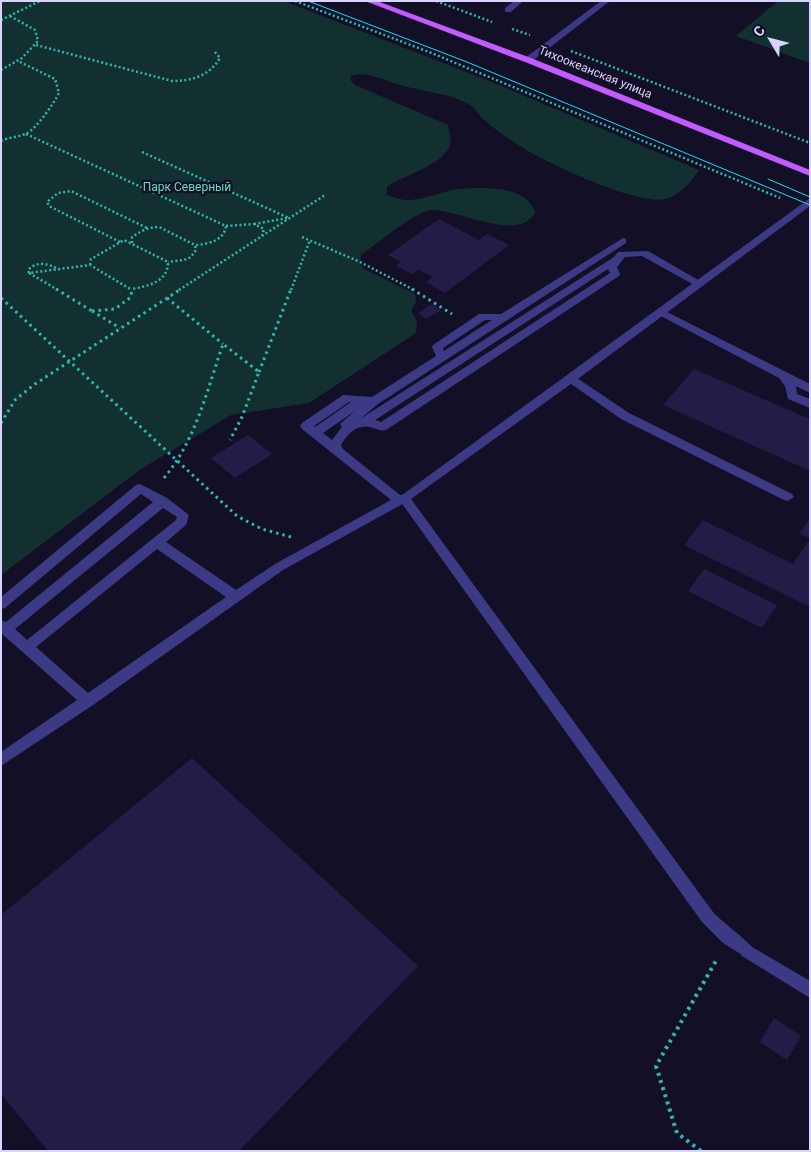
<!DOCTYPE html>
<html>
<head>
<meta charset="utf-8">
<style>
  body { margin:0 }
  #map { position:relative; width:811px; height:1152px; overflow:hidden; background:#130f26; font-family:Roboto,sans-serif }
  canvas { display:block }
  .frame { position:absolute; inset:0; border:2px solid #d9d4ff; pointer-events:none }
  .north { position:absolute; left:746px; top:15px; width:50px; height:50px; -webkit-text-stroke:4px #130f26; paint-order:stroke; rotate:307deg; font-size:14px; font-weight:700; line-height:20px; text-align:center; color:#d9d4ff }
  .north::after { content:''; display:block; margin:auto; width:18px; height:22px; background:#d9d4ff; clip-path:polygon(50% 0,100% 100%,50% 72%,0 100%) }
</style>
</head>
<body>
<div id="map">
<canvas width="811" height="1152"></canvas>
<div class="frame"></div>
<div class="north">С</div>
</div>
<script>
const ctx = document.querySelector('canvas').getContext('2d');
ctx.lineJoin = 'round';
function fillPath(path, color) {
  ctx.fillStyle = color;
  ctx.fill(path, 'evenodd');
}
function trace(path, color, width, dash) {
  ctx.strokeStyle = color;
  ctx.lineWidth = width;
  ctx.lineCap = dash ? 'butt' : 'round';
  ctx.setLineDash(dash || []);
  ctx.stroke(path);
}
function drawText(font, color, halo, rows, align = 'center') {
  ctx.font = font + ' Roboto,sans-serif';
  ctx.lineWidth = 4.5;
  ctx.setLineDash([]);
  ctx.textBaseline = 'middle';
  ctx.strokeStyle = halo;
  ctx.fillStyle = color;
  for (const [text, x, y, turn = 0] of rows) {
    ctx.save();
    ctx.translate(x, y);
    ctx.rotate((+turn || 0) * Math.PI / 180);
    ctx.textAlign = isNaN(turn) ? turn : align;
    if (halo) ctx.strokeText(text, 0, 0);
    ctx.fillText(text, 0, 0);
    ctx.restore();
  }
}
fillPath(new Path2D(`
  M1 1H284L492 82 699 170C691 182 680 195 665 199 639 206 543 162 520 146 507 138 494 129 483 119 478 115 476 108 470 105 448 92 422 92 397 84 384 80 364 70 350 76L351 81 355 85 448 125C449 131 452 139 450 145 442 166 404 175 387 187V195C395 198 401 200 410 200 427 199 443 191 459 189 483 187 528 185 535 213 517 243 458 209 432 210 415 211 377 244 361 255L360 263 364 269 415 294 416 302 411 310 417 322 416 333 309 403 231 415 141 469 1 575Z
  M778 1H810V63L736 36Z`), '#12302f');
fillPath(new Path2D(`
  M439 219 479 240 487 234 509 245 445 293 426 282 433 277 419 270 412 274 396 266 401 262 388 255Z
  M432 304 441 310 426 319 418 313Z
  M694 369 810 419V471L663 405Z
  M248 435 272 454 235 478 211 458Z
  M810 518V538L799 534Z
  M703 520 793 564 810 539V607L684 545Z
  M704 569 777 605 762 628 688 591Z
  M192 758 418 966 239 1151H48L1 1094V915Z
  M774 1018 801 1036 787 1060 760 1042Z`), '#241b47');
trace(new Path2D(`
  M295 1 429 52 780 198
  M436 1 492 22
  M1 20 40 1
  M512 29 530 35
  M36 45 172 81C192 81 209 76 220 58L215 52
  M571 51 810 143
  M1 70 22 58 38 41 35 30 10 16
  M26 134 226 226C224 241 208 244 195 245
  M1 141C9 137 20 137 27 133 37 128 54 103 59 93L55 79 20 62
  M142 152 289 218
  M254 224 288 218
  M226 226 254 224 264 229 262 236
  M302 237 360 262 414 290
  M120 242 49 206 47 202 58 193 71 191 147 228
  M132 243V237C141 231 148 227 159 227L195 245 196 250 191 257 184 260 168 262
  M90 265 91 259 124 240 168 262C168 282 148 286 132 289
  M29 273 28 270C37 261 47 263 58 269
  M58 290 29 273 90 265 132 290
  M179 290 325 195
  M291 290 310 240`), '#2fb8b0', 2.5, [2, 2.5]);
trace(new Path2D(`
  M56 289 92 311
  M412 289 452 314
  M1 298 237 516 262 529 291 537
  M167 298 223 344
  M92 311 120 328
  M92 311 115 309 131 297 132 289
  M259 372 291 289
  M1 423 15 400 35 384 181 289
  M164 478C196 440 207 390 223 344L259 372 242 417 230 440`), '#2fb8b0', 3, [2.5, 4]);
trace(new Path2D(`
  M701 1151 677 1133 656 1066 717 959`), '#2fb8b0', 4, [3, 4.5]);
fillPath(new Path2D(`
  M514 1H523L511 12H505V8Z
  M601 1H610L531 62H525V58Z
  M623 238 626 239V243L378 404 360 419 614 257 618 252 648 251 705 284 700 287 696 286 642 256 625 257 617 267 620 274 619 276 386 430C380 432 376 428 370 427 357 424 347 434 341 445L343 449 400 495H408L410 498 408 501 283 570 93 705 1 766V752L77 700 1 633V620L6 622 153 502 141 494 5 608 1 609V597L136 485 140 484 167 498 189 515 186 525 166 542 236 590 275 564 391 500 302 429 300 426 302 423 343 395 372 397 436 356 432 347 433 345 479 314H501ZM608 269 610 273 381 422 375 420ZM485 320H492L444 351 443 348ZM349 402H351L315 427 314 426ZM355 411 340 424 342 427 332 440 323 433ZM163 508 177 517 176 520 27 640 15 629ZM157 549 226 597 88 693 36 647Z
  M661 309 810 384V393L796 386 797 394 810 399V408L788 399 785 386 779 378 657 314 656 312Z
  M571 374 629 413 792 494 794 497 788 501 784 500 621 419 567 381 566 378Z
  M747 944 810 981V998L742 956 739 951 742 946Z`), '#3d3a85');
fillPath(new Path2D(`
  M810 198V206L575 381 411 499 713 912C722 922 751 943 755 951L752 956 747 958 723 943 702 922 398 498Z`), '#3d3a85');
fillPath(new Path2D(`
  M365 1H377L531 58 810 170V176L525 62Z`), '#c25bff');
trace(new Path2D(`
  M308 1 467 62 810 205
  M768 179 810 197`), '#00e5ff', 1);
drawText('12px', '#d9d4ff', '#130f26', [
  ["Тихоокеанская улица",595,73,22]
]);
drawText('12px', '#5fe0c0', '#130f26', [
  ["Парк Северный",187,188]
]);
</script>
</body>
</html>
